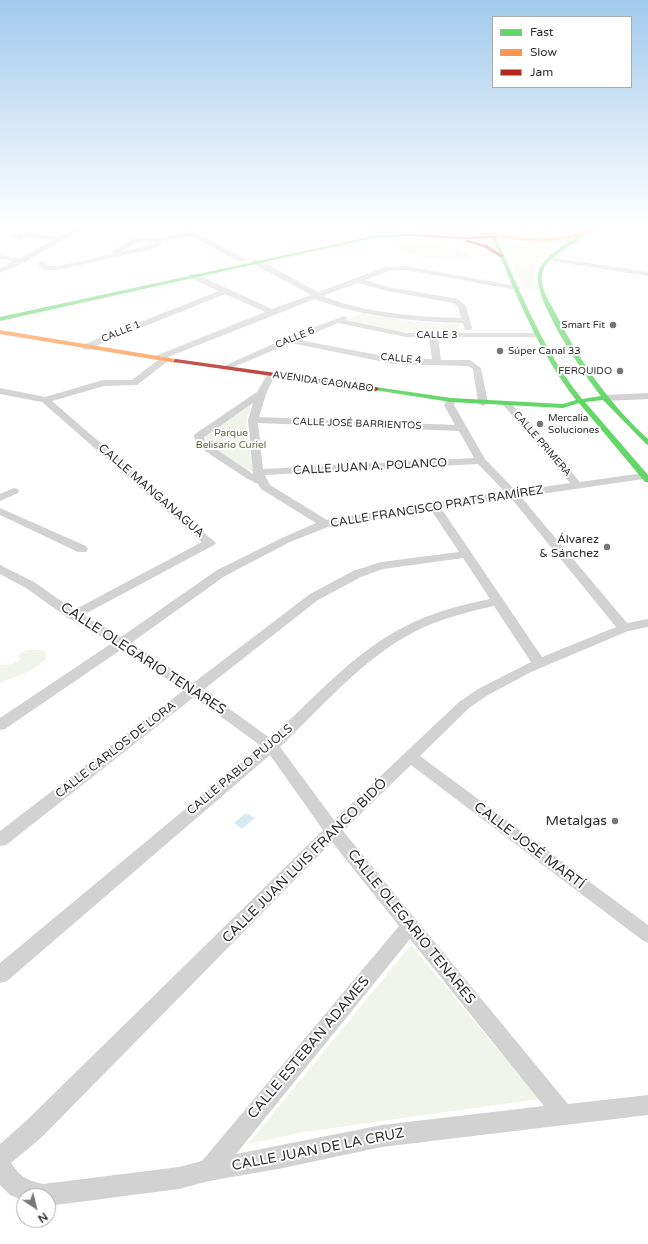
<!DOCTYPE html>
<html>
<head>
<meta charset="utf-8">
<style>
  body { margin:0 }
  #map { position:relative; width:648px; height:1244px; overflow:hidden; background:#fff; font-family:"Varela Round",sans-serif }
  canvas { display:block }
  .legend { position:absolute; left:492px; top:16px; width:140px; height:72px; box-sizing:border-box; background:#fff; border:1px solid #ababab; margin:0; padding:5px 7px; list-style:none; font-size:12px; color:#2d2d2d }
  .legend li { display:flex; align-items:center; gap:8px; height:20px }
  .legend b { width:20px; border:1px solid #ababab }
  .north { position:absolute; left:16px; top:1188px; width:40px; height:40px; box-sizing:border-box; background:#fff; border:1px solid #ababab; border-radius:50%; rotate:145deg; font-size:11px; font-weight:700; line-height:16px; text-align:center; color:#2d2d2d }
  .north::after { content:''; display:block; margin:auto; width:14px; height:18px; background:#767676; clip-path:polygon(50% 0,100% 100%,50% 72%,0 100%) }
</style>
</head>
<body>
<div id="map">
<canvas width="648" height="1244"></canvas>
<ul class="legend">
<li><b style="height:5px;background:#63d668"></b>Fast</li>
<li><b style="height:5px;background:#ff974d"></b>Slow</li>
<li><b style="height:5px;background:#b3261e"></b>Jam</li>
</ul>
<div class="north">N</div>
</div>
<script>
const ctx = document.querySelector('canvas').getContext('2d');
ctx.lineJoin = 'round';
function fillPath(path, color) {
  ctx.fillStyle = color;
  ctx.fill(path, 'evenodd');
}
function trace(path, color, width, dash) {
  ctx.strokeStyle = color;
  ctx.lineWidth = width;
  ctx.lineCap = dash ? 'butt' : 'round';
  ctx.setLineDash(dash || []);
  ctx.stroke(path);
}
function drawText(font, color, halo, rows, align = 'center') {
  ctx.font = font + ' "Varela Round",sans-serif';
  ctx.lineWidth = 4;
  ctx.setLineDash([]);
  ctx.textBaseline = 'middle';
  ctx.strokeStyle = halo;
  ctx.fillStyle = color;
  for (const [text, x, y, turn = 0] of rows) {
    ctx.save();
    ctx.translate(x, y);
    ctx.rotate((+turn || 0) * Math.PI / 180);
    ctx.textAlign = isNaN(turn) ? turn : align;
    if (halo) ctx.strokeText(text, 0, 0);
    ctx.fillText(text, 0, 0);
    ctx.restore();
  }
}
fillPath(new Path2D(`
  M419 226H447L481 235 411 231 418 230Z
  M469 226H508L518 230 529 227 549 231 548 234 543 235 510 233Z
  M150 240 155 241 156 244 154 246 111 255 138 241Z
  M562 241 547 253 534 270 533 290 526 291 502 242Z
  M426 243 459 249 470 255 472 259C451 260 428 261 408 253 402 251 397 247 391 244Z
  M363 313 416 322 459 324 460 333 401 332 342 322Z
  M251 405 246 422 253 471 247 470 207 443 205 434Z
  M27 650H40L45 652 46 658C35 672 16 676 0 683V665C6 666 16 664 20 659L19 654Z
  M411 945 539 1099 304 1132 248 1144Z`), '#f1f4eb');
fillPath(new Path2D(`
  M246 813 255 818 242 829 234 823Z`), '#d7eaf1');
fillPath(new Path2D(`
  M78 226H87L25 262 0 273V268L13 261 0 259V255L20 258 53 240 29 237 21 240 12 238V236L20 232 59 237Z
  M174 226H183L245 259 244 261H238L191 236 162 241 160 246 151 249 58 270H44L37 263 41 261 49 266H58L113 254 111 252 112 251 135 238H159L186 233ZM147 241 155 242V244L118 253 137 242Z
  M549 257 648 272V276L552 261 548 259Z
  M254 260H260L318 292 385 267 406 266 517 286 521 288 517 290 406 270 389 271 365 280 389 287 458 299 466 306 472 328 471 330H465L463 323C418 322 356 316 315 299L168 357 169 359 168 361 137 385 104 386 52 401 216 543 214 545 83 615 121 637 217 570 282 538 316 523 261 489 258 484 246 478 202 449 195 442 194 436 195 434 257 392 268 373 271 372 275 375 266 394 259 417 455 425 444 405 448 398H454L456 400 454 405 485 459 516 491 570 483 504 406 502 404 504 402H510L580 482 643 473 647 474 648 476 643 479 521 497 627 623 648 619V627L628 631 531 672 488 695 469 708 420 756 648 925V943L642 940 411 765 343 831 568 1104 648 1095V1115L382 1147 278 1169 209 1181 179 1189 48 1206V1196H24V1201L10 1195 0 1185V1144L26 1121 323 830 270 755 7 981 0 983V963L261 746 194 697 6 845 0 846V831L184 690 122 649 5 729 0 730V718L112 643 68 618 26 588 0 574V565L34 582 74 610 202 542 42 402 0 394V388L45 397 103 380H132L158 360 154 358 155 356 265 312 225 294 88 349 85 350 81 347 82 345 219 291 190 278V274H196L272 309 311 295 254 264ZM358 283 388 291 453 303 458 307 461 318C416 317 365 313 322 296ZM253 403 248 420 253 474 210 445 205 441 204 437ZM258 423 459 431 474 458 263 469ZM478 464 505 492 327 520 270 485 265 475ZM511 498 616 627 542 657 441 508ZM431 510 459 552 381 562 353 571 310 594 193 683 131 643 225 576 290 542 328 527ZM463 558 490 599C461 605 433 612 406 626 353 652 314 699 270 738L203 690 318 600 361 577 383 569ZM494 606 531 662 478 689 459 702 334 820 280 747C322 707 361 660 414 632 439 619 467 612 494 606ZM332 842 399 926 202 1161 179 1167 43 1184C26 1180 21 1177 11 1163L42 1137ZM410 939 544 1106 382 1125 236 1154Z
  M344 316 348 318 345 320 406 333H537L541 335 537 337H438L441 360H470L481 368 488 403 483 406 478 403 473 369 468 366 394 364 291 343 229 369H223L222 367 286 338ZM338 323 406 337H429L432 359 394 358 299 340Z
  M648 393V399L604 401 599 398 604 395Z
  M14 488 18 489 19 491 18 493 0 501V494Z
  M0 508 86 546 88 549 86 552H78L0 515Z`), '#d2d2d2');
fillPath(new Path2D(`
  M583 233 587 234C574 246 550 253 543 271 538 286 550 302 556 314 581 363 608 402 648 439V445L646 444 603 400 585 402 648 475V482H645L579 403 563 408 451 402 374 390V388L376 387 451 398 563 404 576 400C538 351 516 294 492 237L494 236 496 237C521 294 543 350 582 399L601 396C585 376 528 293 539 270 547 253 568 242 583 233Z
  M411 234 413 236 373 238 0 321V317L373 236Z`), '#63d668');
fillPath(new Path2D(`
  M593 226H599C571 246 532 242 500 238 493 237 483 237 477 233L479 232C516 238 558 245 593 226Z
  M0 330 176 359 179 361 176 363 0 334Z`), '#ff974d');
fillPath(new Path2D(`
  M409 234 464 237 494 236 496 237 494 238 464 239 411 236Z
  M468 240 487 245 504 256 500 257 483 247 466 242V240Z
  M176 359 376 387 379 389 376 391 174 362V360Z`), '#b3261e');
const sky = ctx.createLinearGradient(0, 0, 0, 401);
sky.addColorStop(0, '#a1caec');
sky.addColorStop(0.56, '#fff');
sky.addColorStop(1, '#ffffff00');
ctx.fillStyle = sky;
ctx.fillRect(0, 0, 648, 401);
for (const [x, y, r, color] of [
  [613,325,4,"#767676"],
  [500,351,4,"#767676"],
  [620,371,4,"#767676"],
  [540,424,4,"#767676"],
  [607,547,4,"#767676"],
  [615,821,4,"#767676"]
]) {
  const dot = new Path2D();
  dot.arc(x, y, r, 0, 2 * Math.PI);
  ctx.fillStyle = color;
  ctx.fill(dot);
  trace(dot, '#fff', 1.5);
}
drawText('10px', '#2d2d2d', '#fff', [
  ["Smart Fit",605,325],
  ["Súper Canal 33",508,351,"left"],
  ["FERQUIDO",612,371],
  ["Mercalia",548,418,"left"],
  ["Soluciones",548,430,"left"]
], 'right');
drawText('10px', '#2d2d2d', '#fff', [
  ["CALLE 1",121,332,-22],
  ["CALLE 3",437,335],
  ["CALLE 6",295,338,-22],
  ["CALLE 4",401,359,5],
  ["AVENIDA CAONABO",323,382,8],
  ["CALLE JOSÉ BARRIENTOS",357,424,2],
  ["CALLE PRIMERA",542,444,49]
]);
drawText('10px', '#56693b', '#fff', [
  ["Parque",231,433],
  ["Belisario Curiel",231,445]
]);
drawText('12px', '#2d2d2d', '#fff', [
  ["CALLE JUAN A. POLANCO",370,467,-3],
  ["CALLE MANGANAGUA",151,491,41],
  ["CALLE FRANCISCO PRATS RAMÍREZ",437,507,-9],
  ["CALLE CARLOS DE LORA",116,750,-38],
  ["CALLE PABLO PUJOLS",240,770,-40]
]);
drawText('12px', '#2d2d2d', '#fff', [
  ["Álvarez",599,540],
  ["& Sánchez",599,554]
], 'right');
drawText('14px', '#2d2d2d', '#fff', [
  ["CALLE OLEGARIO TENARES",143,659,33],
  ["CALLE JOSÉ MARTÍ",529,846,37],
  ["CALLE JUAN LUIS FRANCO BIDÓ",305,861,-45],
  ["CALLE OLEGARIO TENARES",411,927,51],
  ["CALLE ESTEBAN ADAMES",309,1048,-50],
  ["CALLE JUAN DE LA CRUZ",318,1150,-11]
]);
drawText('14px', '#2d2d2d', '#fff', [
  ["Metalgas",607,821]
], 'right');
</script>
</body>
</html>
